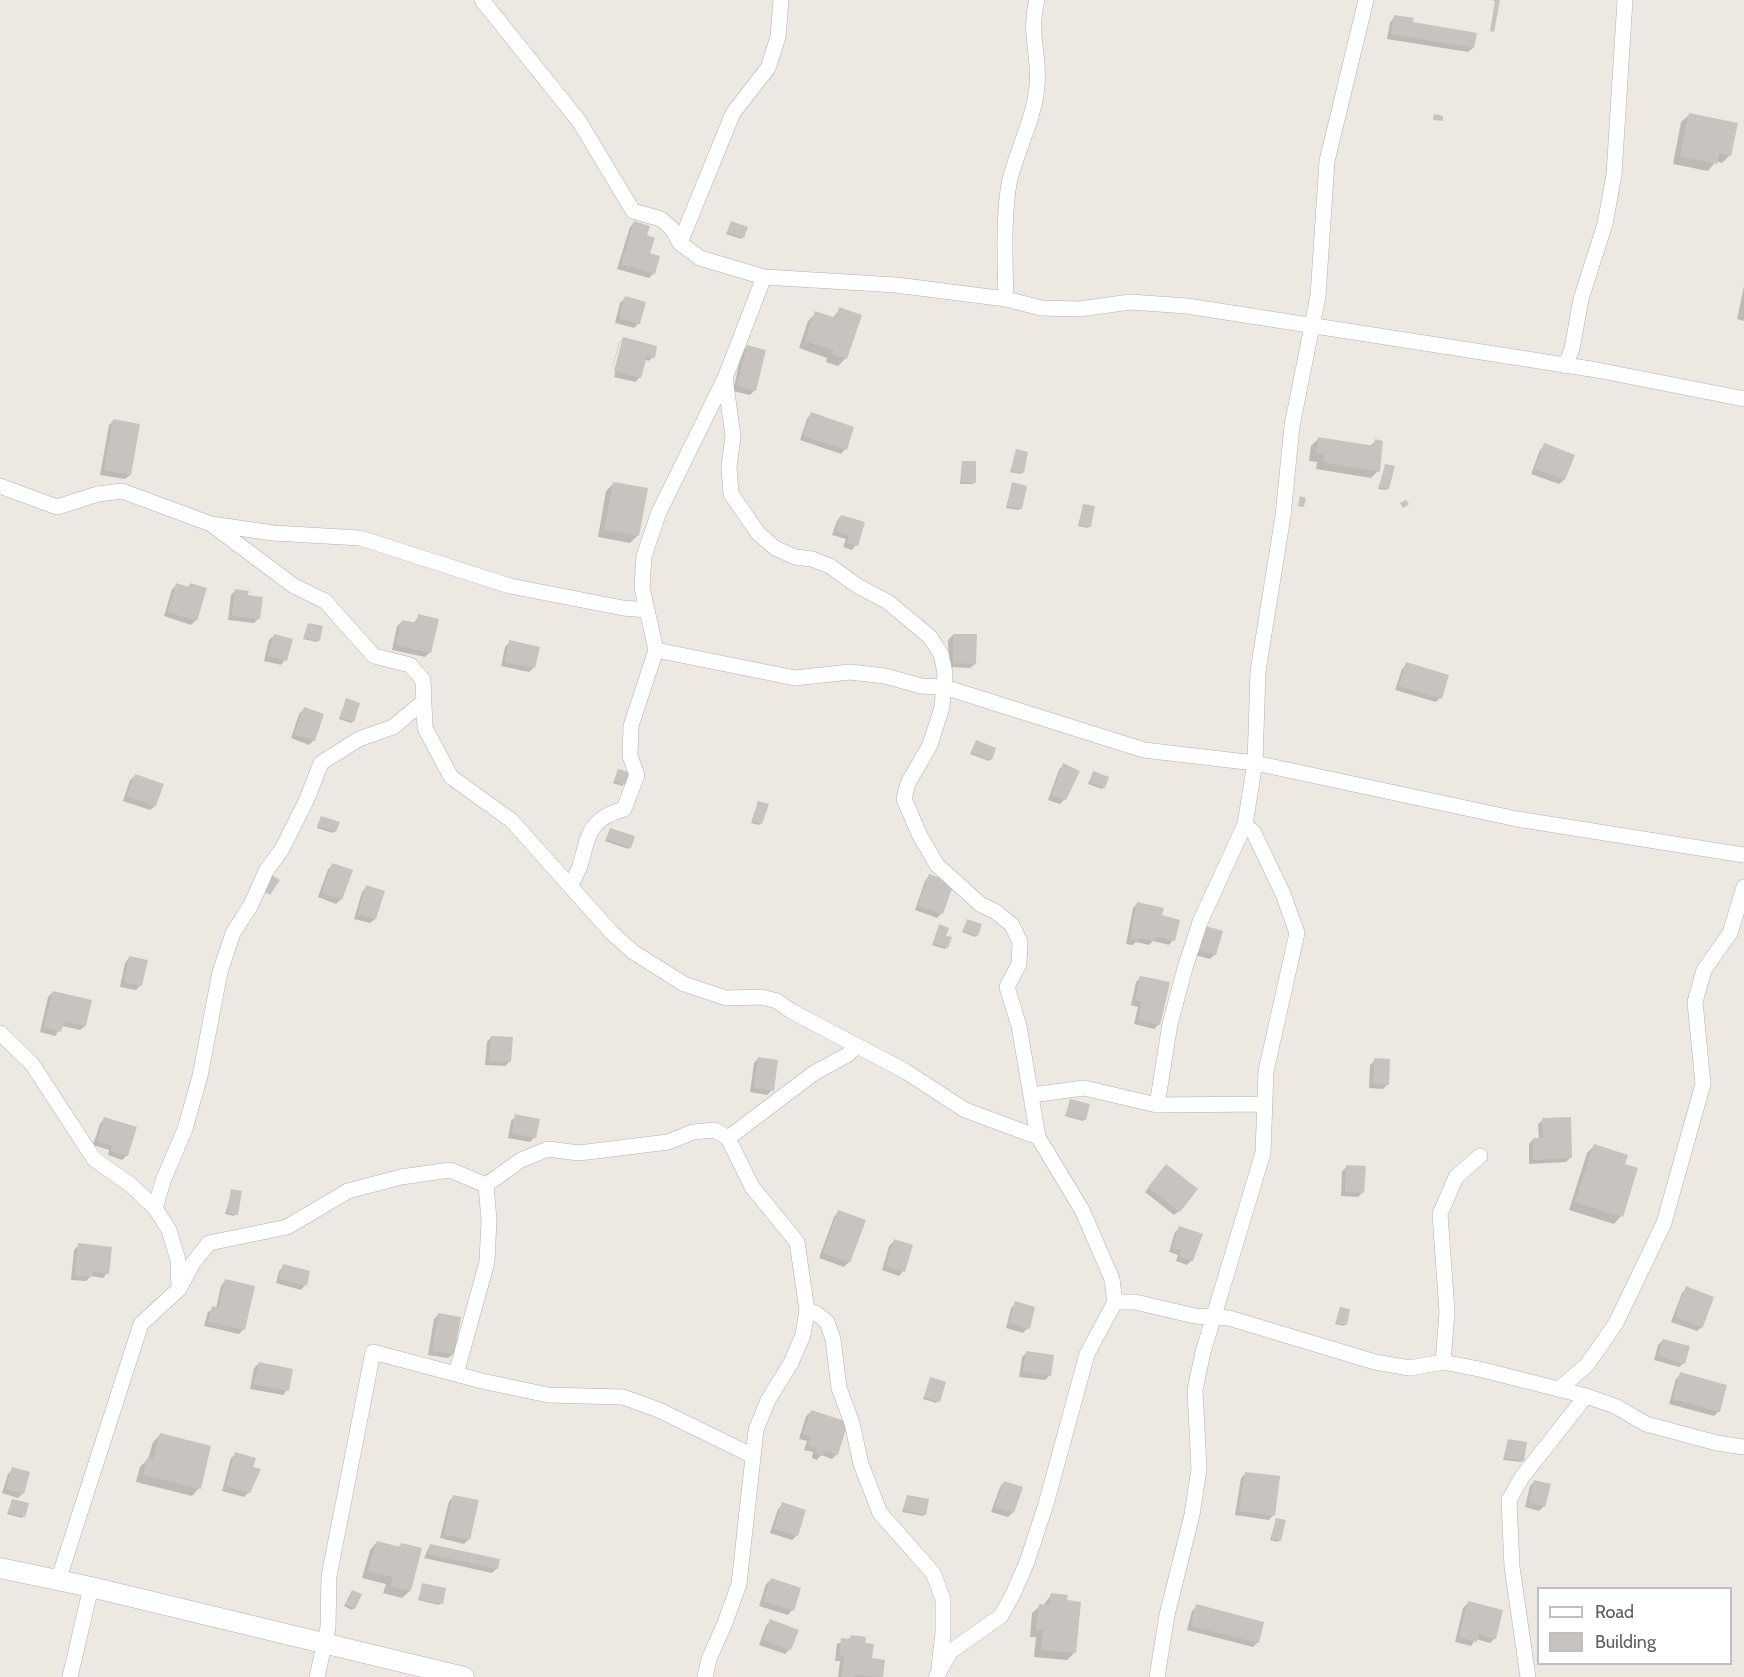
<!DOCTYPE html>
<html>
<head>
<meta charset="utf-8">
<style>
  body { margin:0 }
  #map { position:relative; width:1744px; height:1677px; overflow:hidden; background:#ede8e2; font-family:Cabin,sans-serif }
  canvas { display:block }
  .legend { position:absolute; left:1537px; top:1587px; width:195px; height:78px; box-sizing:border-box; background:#fff; border:2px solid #bdbfc1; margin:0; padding:8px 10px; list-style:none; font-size:18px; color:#5b6063 }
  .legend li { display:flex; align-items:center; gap:12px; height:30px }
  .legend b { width:30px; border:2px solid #bdbfc1 }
</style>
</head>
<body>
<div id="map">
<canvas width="1744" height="1677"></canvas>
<ul class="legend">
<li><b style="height:8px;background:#fff"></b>Road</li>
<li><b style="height:16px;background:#c8c3bf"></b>Building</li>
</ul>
</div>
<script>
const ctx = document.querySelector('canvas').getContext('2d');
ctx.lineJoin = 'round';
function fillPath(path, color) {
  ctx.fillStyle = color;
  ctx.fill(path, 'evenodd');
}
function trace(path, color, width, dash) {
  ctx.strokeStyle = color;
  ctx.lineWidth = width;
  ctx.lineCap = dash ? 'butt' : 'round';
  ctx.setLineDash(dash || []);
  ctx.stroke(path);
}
fillPath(new Path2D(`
  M1491 0H1498L1490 33 1495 1Z
  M1395 17 1412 23 1473 48 1468 52 1387 39 1390 22Z
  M1689 115 1730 155 1722 163 1716 161 1708 171 1673 164 1681 122Z
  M634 222 654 273 649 278 617 269 630 227Z
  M731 223 743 237 741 239 726 234Z
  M1744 286V321L1737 319Z
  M625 298 639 323 634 328 615 323 620 303Z
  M840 309 846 358 838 366 826 362 827 358 799 348 808 321 816 313 832 319Z
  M623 339 653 357 649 361 645 360 640 377 635 382 614 377 623 342H620L610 376 619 343Z
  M747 347 755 390 750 395 733 391 742 351Z
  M811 414 845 449 841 454 800 440 807 419Z
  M114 420 130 475 125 479 100 475 109 425Z
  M1319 438 1370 446 1376 441 1378 471 1371 478 1316 469 1317 462 1309 461 1311 446Z
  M1545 445 1573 455 1564 480 1559 484 1531 474 1540 450Z
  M1016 451 1022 472 1021 474 1010 472Z
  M962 463 975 482 973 484H960Z
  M1386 465 1388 488 1386 490 1378 489Z
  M614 483 638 535 630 543 598 537 606 491Z
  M1012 484 1021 508 1019 510 1006 508Z
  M1083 505 1090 526 1088 528 1078 526Z
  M841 516 856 545 852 550 843 547 846 539 832 535 837 521Z
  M177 585 187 588 190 585 196 620 191 625 164 616 172 589Z
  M236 590 247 597 259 618 254 623 228 620 231 595Z
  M419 616 430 652 425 657 392 650 397 626 402 622 413 624Z
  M308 624 319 640 317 642 303 639Z
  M953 635 975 664 970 668 949 667 948 640Z
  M274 636 285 660 281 665 264 661 269 640Z
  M510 642 534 667 529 672 501 666 505 647Z
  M1407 664 1440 698 1436 702 1395 690 1402 669Z
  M346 700 353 721 351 723 339 719Z
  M304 709 314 740 309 745 291 738 299 714Z
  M976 742 991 759 989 761 970 754Z
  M1063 765 1065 799 1060 804 1048 800 1059 770Z
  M618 770 624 784 622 786 613 783Z
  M1093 773 1104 787 1102 789 1088 784Z
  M135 776 155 806 150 810 123 801 130 780Z
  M758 802 761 823 759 825 751 823Z
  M321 818 335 831 333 833 317 828Z
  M610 830 630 847 628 849 605 841Z
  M333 865 341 899 336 904 318 897 328 869Z
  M929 876 942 913 937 918 915 910 925 881Z
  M366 887 375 919 370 923 354 919 362 892Z
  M1138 903 1160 916 1173 940 1169 945 1153 941 1149 945 1136 942 1132 945 1126 944 1133 908Z
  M967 921 977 935 975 937 962 932Z
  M939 926 947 947 945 949 932 945Z
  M1221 932 1214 955 1210 959 1191 954Z
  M129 958 141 985 136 990 120 987 125 963Z
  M1141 977 1159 1024 1154 1029 1134 1024 1138 1007 1131 1005 1136 982Z
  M53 992 85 1026 80 1030 62 1026 55 1036 40 1032 48 997Z
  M491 1037 510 1061 505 1066 485 1065 487 1042Z
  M758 1059 772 1090 767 1095 750 1092 754 1063Z
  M1375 1060 1388 1084 1383 1089 1369 1088 1370 1065Z
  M1070 1101 1085 1119 1083 1121 1065 1116Z
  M516 1116 535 1137 530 1142 508 1138 511 1121Z
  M104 1119 127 1155 122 1160 108 1155 109 1150 93 1145 100 1124Z
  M1543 1120 1571 1157 1566 1162 1529 1164V1144L1533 1139H1539L1538 1124Z
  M1594 1146 1623 1165 1621 1216 1614 1224 1569 1210 1587 1153Z
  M1347 1167 1363 1192 1358 1197 1341 1196 1342 1171Z
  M1162 1171 1179 1211 1174 1215 1145 1192Z
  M232 1190 236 1214 234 1216 225 1214Z
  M838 1212 849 1262 844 1267 819 1258 834 1217Z
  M1180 1228 1192 1260 1187 1265 1176 1261 1178 1255 1169 1252 1175 1232Z
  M894 1241 903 1271 899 1276 882 1270 889 1246Z
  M79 1245 107 1273 103 1278 91 1276 86 1281 71 1280 74 1250Z
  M284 1266 305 1285 301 1290 276 1283 279 1271Z
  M225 1281 244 1329 239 1334 204 1326 208 1312 216 1308 221 1286Z
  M1687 1288 1712 1298 1702 1327 1697 1331 1671 1322 1682 1293Z
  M1016 1303 1028 1328 1023 1333 1006 1328 1011 1308Z
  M1340 1308 1345 1324 1344 1326 1335 1324Z
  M439 1314 453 1354 448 1358 428 1355 434 1319Z
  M1663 1340 1684 1363 1679 1367 1654 1360 1658 1345Z
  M1026 1353 1050 1375 1045 1380 1019 1377 1022 1357Z
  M259 1363 287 1390 283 1395 250 1389 254 1368Z
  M1681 1374 1719 1411 1714 1416 1669 1404 1676 1379Z
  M931 1378 938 1401 936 1403 923 1399Z
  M811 1412 837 1454 832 1459 821 1455 817 1460 812 1458 813 1452 804 1450 807 1441 799 1439 806 1416Z
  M160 1435 199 1488 192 1496 136 1482 140 1467 148 1459 153 1442Z
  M1508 1440 1523 1460 1521 1462 1503 1460Z
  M236 1454 249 1492 244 1497 222 1491 231 1458Z
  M13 1469 23 1493 18 1498 2 1493 8 1474Z
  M1246 1473 1273 1515 1269 1520 1235 1515 1241 1478Z
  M1535 1481 1544 1506 1539 1511 1525 1507 1530 1486Z
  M1004 1482 1013 1512 1008 1517 991 1512 1000 1487Z
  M454 1496 469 1539 464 1544 440 1538 449 1501Z
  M907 1496 925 1514 923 1516 902 1512Z
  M12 1501 24 1516 22 1518 7 1514Z
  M783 1504 797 1535 792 1540 770 1533 778 1509Z
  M1276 1520 1280 1540 1278 1542 1270 1540Z
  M377 1542 398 1548 401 1544 410 1591 402 1598 383 1593 386 1584 362 1578 370 1550Z
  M430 1545 497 1568 492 1573 424 1558Z
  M771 1580 792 1610 788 1615 759 1606 766 1584Z
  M423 1585 441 1603 439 1605 418 1600Z
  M352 1591 354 1608 352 1610 344 1606Z
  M1051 1595 1074 1653 1067 1660 1034 1657 1036 1637H1030L1032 1613 1040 1606H1043Z
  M1468 1603 1495 1638 1490 1643 1476 1639 1471 1646 1455 1642 1463 1608Z
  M1197 1606 1258 1642 1253 1647 1187 1630 1192 1611Z
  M770 1621 790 1649 785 1654 759 1645 766 1626Z
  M852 1637 864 1644 871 1659 884 1661 881 1677H838L840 1661H835L837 1644Z`), '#0003');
fillPath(new Path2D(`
  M1496 0H1500L1494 32 1490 31Z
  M1394 15 1414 18 1413 22 1477 33 1474 48 1391 34Z
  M1689 113 1738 123 1731 156 1719 153 1717 164 1680 156Z
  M1434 114 1443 116V121L1433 120Z
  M634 221 650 226 647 235 655 238 650 253 660 256 655 274 621 264Z
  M731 221 748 227 744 238 727 232Z
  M625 296 646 302 640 324 619 318Z
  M839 307 862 315 847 359 832 354 834 350 805 341 815 311 836 318Z
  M623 337 657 346 655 358 647 356 641 378 614 371Z
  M747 345 766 350 756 391 737 386Z
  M811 412 854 427 847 450 803 436Z
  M113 419 140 424 131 475 104 470Z
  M1318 437 1374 446 1375 439 1383 441 1380 472 1323 462 1324 455 1316 453Z
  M1544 443 1575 455 1565 480 1535 469Z
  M1016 449 1028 452 1024 473 1011 470Z
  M962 461H976V483L961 482Z
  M1385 464 1395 466 1389 489 1379 487Z
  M613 482 648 488 639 536 604 530Z
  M1012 482 1027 486 1022 509 1007 506Z
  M1300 496 1306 498 1304 507 1298 506Z
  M1406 500 1409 504 1403 508 1400 503Z
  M1083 504 1095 506 1091 527 1079 525Z
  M841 515 865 522 858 546 847 543 849 535 836 531Z
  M176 583 189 587 190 583 207 588 197 621 168 612Z
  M235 589 249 591 248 595 263 597 260 619 232 616Z
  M418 614 439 619 431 653 396 645 402 620 417 623Z
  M308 623 323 626 320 641 304 638Z
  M274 634 293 639 287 661 268 656Z
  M953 634H977L976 664 953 663Z
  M509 640 540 647 535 668 505 662Z
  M1406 662 1449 675 1442 699 1399 686Z
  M346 698 360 703 354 722 340 717Z
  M304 707 324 714 315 741 294 734Z
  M976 740 996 748 992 760 971 752Z
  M1063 763 1080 771 1066 800 1052 795Z
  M618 769 629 772 625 785 614 781Z
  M1093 771 1109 777 1105 788 1089 782Z
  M135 774 164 784 156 806 127 796Z
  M758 801 769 804 762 824 752 821Z
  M321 816 340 822 336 832 317 826Z
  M610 828 635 836 631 848 606 839Z
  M332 863 353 870 342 900 322 892Z
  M270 874 280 880 270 895 261 890Z
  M929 874 954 883 943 914 918 906Z
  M366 885 385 891 376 919 358 914Z
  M1137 902 1164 908 1162 915 1180 920 1175 941 1156 937 1155 941 1139 938 1138 941 1130 939Z
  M967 919 982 924 978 936 963 931Z
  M939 924 949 928 946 936 952 937 948 948 933 943Z
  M1202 925 1223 931 1216 955 1194 949Z
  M129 956 148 960 142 986 124 982Z
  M1140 976 1170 982 1160 1025 1138 1020 1142 1002 1135 1000Z
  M53 991 92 1000 86 1026 64 1021 61 1032 44 1027Z
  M491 1036 513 1037 511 1062 489 1061Z
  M758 1057 778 1060 774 1091 754 1088Z
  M1374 1058 1390 1059 1389 1085 1373 1084Z
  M1070 1099 1090 1104 1086 1120 1066 1115Z
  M515 1114 540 1119 536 1138 512 1133Z
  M104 1117 137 1127 128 1156 111 1151 113 1146 97 1141Z
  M1571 1117 1572 1158 1533 1160V1138H1543L1542 1118Z
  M1594 1144 1628 1155 1625 1164 1638 1168 1623 1217 1575 1202Z
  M1166 1164 1198 1189 1180 1212 1148 1187Z
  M1346 1165 1366 1166 1364 1193 1345 1192Z
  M231 1189 242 1191 238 1215 227 1212Z
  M838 1210 866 1220 850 1263 823 1253Z
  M1179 1226 1203 1234 1193 1261 1179 1256 1181 1250 1172 1248Z
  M894 1239 913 1245 905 1272 886 1266Z
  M78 1243 112 1247 109 1274 93 1272 92 1277 75 1276Z
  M283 1264 310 1271 307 1286 279 1279Z
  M225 1279 255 1286 245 1330 208 1322 212 1306 219 1308Z
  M1686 1286 1714 1297 1703 1327 1675 1317Z
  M1015 1301 1035 1307 1030 1329 1009 1323Z
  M1340 1307 1350 1309 1347 1325 1336 1323Z
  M438 1313 461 1317 454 1354 432 1351Z
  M1663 1339 1690 1346 1685 1364 1658 1356Z
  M1026 1351 1054 1355 1051 1376 1023 1372Z
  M259 1362 293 1369 289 1391 254 1384Z
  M1680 1372 1727 1385 1720 1412 1673 1399Z
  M930 1377 946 1382 940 1402 924 1397Z
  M811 1410 848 1422 838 1455 825 1450 823 1456 815 1453 817 1448 808 1445 811 1437 803 1434Z
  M160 1433 211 1446 201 1489 143 1475 147 1458 153 1459Z
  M1508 1439 1527 1442 1524 1461 1504 1458Z
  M235 1452 256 1458 253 1467 261 1469 250 1493 226 1486Z
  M12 1467 30 1472 24 1494 6 1489Z
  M1245 1472 1280 1476 1275 1516 1239 1511Z
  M1534 1480 1551 1484 1545 1507 1529 1502Z
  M1004 1481 1023 1487 1014 1513 995 1507Z
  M453 1495 479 1500 470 1540 444 1534Z
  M907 1495 929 1499 926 1515 903 1510Z
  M12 1499 29 1503 25 1517 8 1512Z
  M782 1502 806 1510 798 1536 774 1529Z
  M1276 1518 1286 1520 1281 1541 1271 1539Z
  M377 1541 400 1547 401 1543 422 1548 411 1591 390 1586 393 1577 368 1571Z
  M430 1544 500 1559 498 1569 428 1554Z
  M771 1578 801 1588 794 1611 763 1601Z
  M422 1583 446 1588 443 1604 419 1599Z
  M352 1590 362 1594 355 1609 345 1604Z
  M1051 1593 1068 1595 1067 1600 1081 1602 1076 1653 1041 1650 1043 1630H1036L1039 1604 1049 1605Z
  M1468 1601 1503 1610 1496 1639 1479 1634 1477 1642 1459 1637Z
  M1196 1604 1264 1622 1259 1643 1191 1626Z
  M770 1619 799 1630 791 1650 763 1640Z
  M851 1635 866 1637 865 1643 874 1644 872 1658 885 1660 883 1677 855 1675V1677H842L844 1657 839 1656 841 1638 850 1639Z`), '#c8c3bf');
const minor = new Path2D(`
  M482 0 579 121 633 211 661 219 672 229 680 243 700 258 764 277 896 285 1006 299 1041 308 1080 309 1130 302 1187 306 1597 370 1744 399
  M1366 0 1327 161 1318 296 1292 426 1283 516 1258 671 1255 763 1517 819 1744 855
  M680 243 733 113 768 68 778 37 781 0
  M764 277 725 378 733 436 729 467 731 494 758 533 775 548 795 557 812 559 830 566 856 585 888 602 930 637 941 654 945 673 942 707 930 745 908 783 904 799 920 836 937 865 980 904 996 912 1012 925 1020 942 1019 964 1007 987 1019 1026 1038 1137 1082 1210 1112 1279 1115 1302 1087 1354 1046 1504 1027 1562 1013 1594 1001 1616 951 1651 936 1677
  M1006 299C1005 265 1003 211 1010 179 1018 148 1034 119 1037 86 1040 53 1028 34 1037 0
  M1565 366 1572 349 1581 299 1605 224 1614 175 1625 0
  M0 486 57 507 98 494 122 491 211 524 273 533 360 538 510 586 623 608 647 610
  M211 524 294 586 325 601 374 656 410 665 423 680 425 728 451 777 511 820 612 933 633 952 684 984 726 998 761 997 777 1001 791 1011 905 1071 965 1110 1038 1137
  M656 650 795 678 850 672 885 676 921 686 944 687 1144 750 1255 763 1245 824 1200 922 1185 968 1170 1024 1157 1105
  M570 885C593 854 574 823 624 809L637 775 630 756 631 726 656 650 642 588 644 556 659 512 725 378
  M0 1033 32 1064 94 1159 131 1185 155 1208 169 1230 178 1260 179 1288
  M1032 1095 1084 1088 1157 1105 1263 1104
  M728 1138 814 1073 847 1055 857 1046
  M486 1185 521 1160 548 1149 579 1153 668 1142 693 1132 715 1130 728 1138 752 1187 797 1242 807 1310 803 1335 791 1363 768 1400 756 1430 739 1584 725 1623 709 1659 705 1677
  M155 1208 163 1181 185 1129 200 1076 220 972 233 933 251 905 266 871 282 849 307 799 321 763 359 739 393 727 422 703
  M1115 1302H1135L1195 1316 1229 1318 1375 1362 1410 1368 1443 1362 1479 1369 1586 1396 1615 1406 1646 1424 1717 1443 1744 1447
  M807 1310 816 1313 827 1322 833 1339 839 1388 852 1423 861 1464 880 1513 933 1573 943 1599V1633L939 1667
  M1443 1362 1447 1312 1440 1214 1456 1177 1480 1156
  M456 1374 487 1262 489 1220 486 1185
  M1560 1388 1587 1365 1616 1323 1664 1223 1703 1084 1695 1002 1704 970 1730 933 1744 887
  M58 1581 141 1324 179 1289 193 1263 209 1243 287 1227 348 1191 401 1177 450 1170 486 1185
  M70 1677 91 1587
  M317 1677 328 1627 329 1576 373 1352 482 1381 548 1395 623 1397 659 1410 753 1456
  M1157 1677 1167 1615 1192 1515 1199 1469 1195 1390 1203 1352 1263 1153 1266 1071 1297 933 1283 894 1254 833 1245 824
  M1528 1677 1512 1567 1509 1500 1522 1477 1586 1396`);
const tertiary = new Path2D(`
  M0 1568 91 1587 464 1677`);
trace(minor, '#aeb2b5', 16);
trace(tertiary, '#aeb2b5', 21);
trace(minor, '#fff', 15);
trace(tertiary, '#fff', 20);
</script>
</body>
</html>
